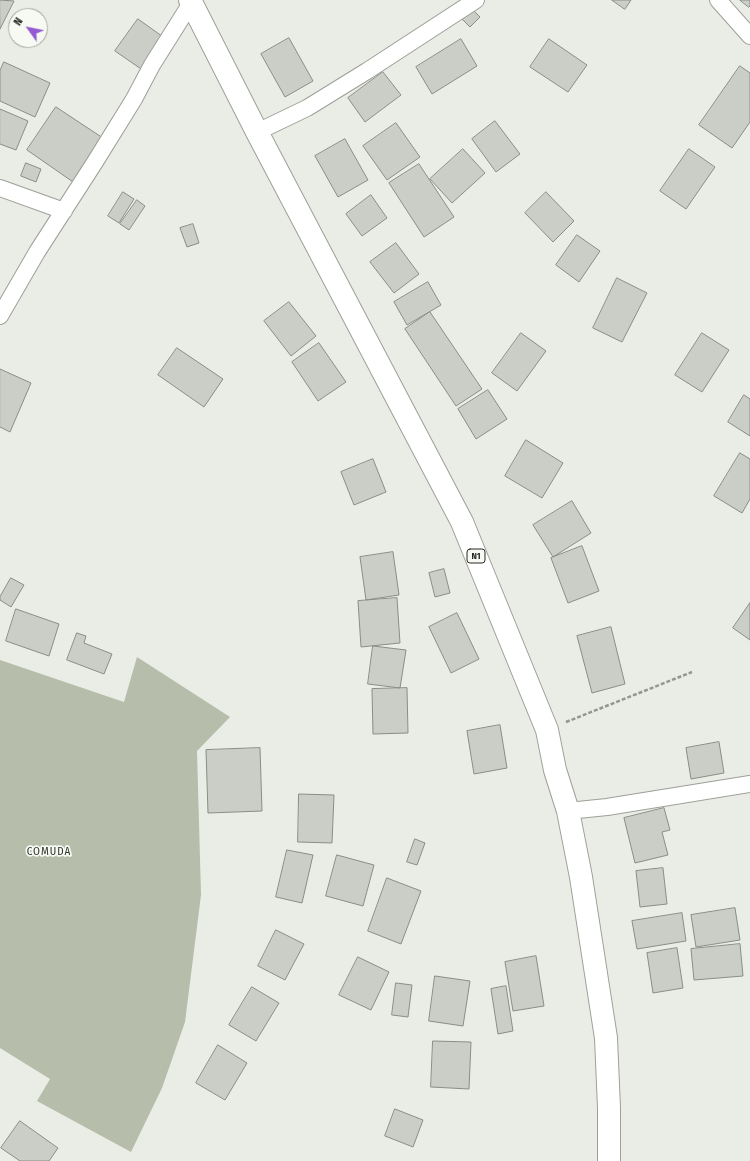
<!DOCTYPE html>
<html>
<head>
<meta charset="utf-8">
<style>
  body { margin:0 }
  #map { position:relative; width:750px; height:1161px; overflow:hidden; background:#eaede5; font-family:"Fira Sans Condensed",sans-serif }
  canvas { display:block }
  .north { position:absolute; left:8px; top:8px; width:40px; height:40px; box-sizing:border-box; background:#f7faf2; border:1px solid #a4a6a0; border-radius:50%; rotate:303deg; font-size:11px; font-weight:700; line-height:16px; text-align:center; color:#282926 }
  .north::after { content:''; display:block; margin:auto; width:14px; height:18px; background:#945ad2; clip-path:polygon(50% 0,100% 100%,50% 72%,0 100%) }
</style>
</head>
<body>
<div id="map">
<canvas width="750" height="1161"></canvas>
<div class="north">N</div>
</div>
<script>
const ctx = document.querySelector('canvas').getContext('2d');
ctx.lineJoin = 'round';
function fillPath(path, color) {
  ctx.fillStyle = color;
  ctx.fill(path, 'evenodd');
}
function trace(path, color, width, dash) {
  ctx.strokeStyle = color;
  ctx.lineWidth = width;
  ctx.lineCap = dash ? 'butt' : 'round';
  ctx.setLineDash(dash || []);
  ctx.stroke(path);
}
function drawText(font, color, halo, rows, align = 'center') {
  ctx.font = font + ' "Fira Sans Condensed",sans-serif';
  ctx.lineWidth = 3.5;
  ctx.setLineDash([]);
  ctx.textBaseline = 'middle';
  ctx.strokeStyle = halo;
  ctx.fillStyle = color;
  for (const [text, x, y, turn = 0] of rows) {
    ctx.save();
    ctx.translate(x, y);
    ctx.rotate((+turn || 0) * Math.PI / 180);
    ctx.textAlign = isNaN(turn) ? turn : align;
    if (halo) ctx.strokeText(text, 0, 0);
    ctx.fillText(text, 0, 0);
    ctx.restore();
  }
}
fillPath(new Path2D(`
  M137 657 230 717 197 751 201 895 185 1022 162 1088 131 1152 37 1101 50 1079 0 1048V660L124 702Z`), '#b6bdaa');
const building = new Path2D(`
  M0 0 14 1 0 29Z
  M612 0H631L625 9Z
  M740 0H750V6L749 7Z
  M471 8 480 17 470 27 461 18Z
  M138 19 166 39 144 71 115 51Z
  M289 38 313 81 285 97 261 54Z
  M461 39 477 66 432 94 416 67Z
  M549 39 587 65 568 92 530 67Z
  M4 62 50 83 35 117 0 101V71Z
  M740 66 750 73V122L732 148 699 125Z
  M383 72 401 95 365 122 348 98Z
  M56 107 106 140 76 184 27 150Z
  M0 109 28 121 16 150 0 144Z
  M495 121 520 154 496 172 472 139Z
  M396 123 420 157 387 180 363 146Z
  M345 139 368 180 338 197 315 156Z
  M463 149 485 173 452 203 430 179Z
  M689 149 715 167 686 209 660 191Z
  M26 163 41 169 36 182 21 176Z
  M419 164 454 217 424 237 389 183Z
  M123 192 134 199 119 223 108 216Z
  M546 192 574 221 553 242 525 213Z
  M371 195 387 218 362 236 346 214Z
  M137 200 145 206 129 230 120 224Z
  M193 224 199 243 187 247 180 228Z
  M577 235 600 251 579 282 556 265Z
  M396 243 419 274 394 293 370 262Z
  M617 278 647 293 622 342 593 328Z
  M428 282 441 305 407 325 394 302Z
  M289 302 316 336 291 356 264 321Z
  M430 312 482 389 456 406 405 329Z
  M521 333 546 351 517 391 492 373Z
  M702 333 729 350 702 392 675 375Z
  M319 343 346 382 318 401 292 362Z
  M177 348 223 379 204 407 158 375Z
  M0 369 31 383 10 432 0 427Z
  M488 390 507 419 476 439 458 409Z
  M744 395 750 399V436L728 422Z
  M526 440 563 463 542 498 505 476Z
  M740 453 750 459V499L742 513 714 496Z
  M373 459 386 492 354 505 341 472Z
  M572 501 591 533 553 557 533 525Z
  M582 546 599 591 568 603 551 558Z
  M393 552 399 595 366 600 360 557Z
  M444 569 450 593 435 597 429 573Z
  M11 578 24 585 11 607 0 600V597Z
  M397 598 400 643 361 647 358 601Z
  M750 603V640L733 628Z
  M16 609 59 624 49 656 6 641Z
  M457 613 479 659 451 673 429 627Z
  M611 627 625 684 592 693 577 636Z
  M77 633 86 636 84 643 112 654 104 674 67 660Z
  M373 646 406 650 400 688 368 684Z
  M407 688 408 733 373 734 372 689Z
  M500 725 507 768 474 774 467 731Z
  M719 742 724 773 691 779 686 748Z
  M260 748 262 811 208 813 206 750Z
  M299 794 334 795 332 843 298 842Z
  M664 808 670 830 662 832 668 855 635 863 624 818Z
  M415 839 425 843 417 865 407 862Z
  M287 850 313 855 302 903 276 897Z
  M337 855 374 865 363 906 326 896Z
  M663 868 667 904 640 907 636 871Z
  M387 878 421 891 401 944 368 931Z
  M735 908 740 940 696 947 691 915Z
  M682 913 686 941 637 949 632 921Z
  M276 930 304 944 285 980 258 966Z
  M740 944 743 976 694 980 691 949Z
  M677 948 683 988 653 993 647 953Z
  M536 956 544 1006 513 1011 505 962Z
  M358 957 389 972 371 1010 339 995Z
  M435 976 470 981 463 1026 429 1021Z
  M396 983 412 985 408 1017 392 1015Z
  M506 986 513 1031 498 1034 491 989Z
  M252 987 279 1003 256 1041 229 1025Z
  M433 1041 471 1042 469 1089 431 1087Z
  M218 1045 247 1063 225 1100 196 1083Z
  M395 1109 423 1120 413 1147 385 1136Z
  M20 1121 58 1148 49 1161H20L1 1148Z`);
fillPath(building, '#cbcec6');
trace(building, '#8a8d86', 1);
const minor = new Path2D(`
  M718 0 750 36
  M257 132 307 108 367 71 476 0
  M0 188 64 211
  M0 316 37 252 95 162 134 99 152 65 191 3
  M568 811 607 807 750 784`);
const primary = new Path2D(`
  M190 0 257 132 462 522 547 730 555 770 568 811 581 877 606 1038 609 1108V1161`);
trace(minor, '#9da098', 18);
trace(primary, '#9da098', 24);
trace(new Path2D(`
  M566 722 692 672`), '#949690', 2.5, [4, 2]);
trace(minor, '#fff', 16);
trace(primary, '#fff', 22);
for (const [x, y, w] of [
  [476,556,18]
]) {
  const box = new Path2D();
  box.roundRect(x - w / 2, y - 7, w, 14, 3);
  ctx.fillStyle = '#f7faf2';
  ctx.fill(box);
  trace(box, '#282926', 1);
}
drawText('bold 9px', '#282926', null, [
  ["N1",476,556]
]);
ctx.letterSpacing = '1px';
drawText('11px', '#32342e', '#f7faf2', [
  ["COMUDA",49,852]
]);
ctx.letterSpacing = '0px';
</script>
</body>
</html>
